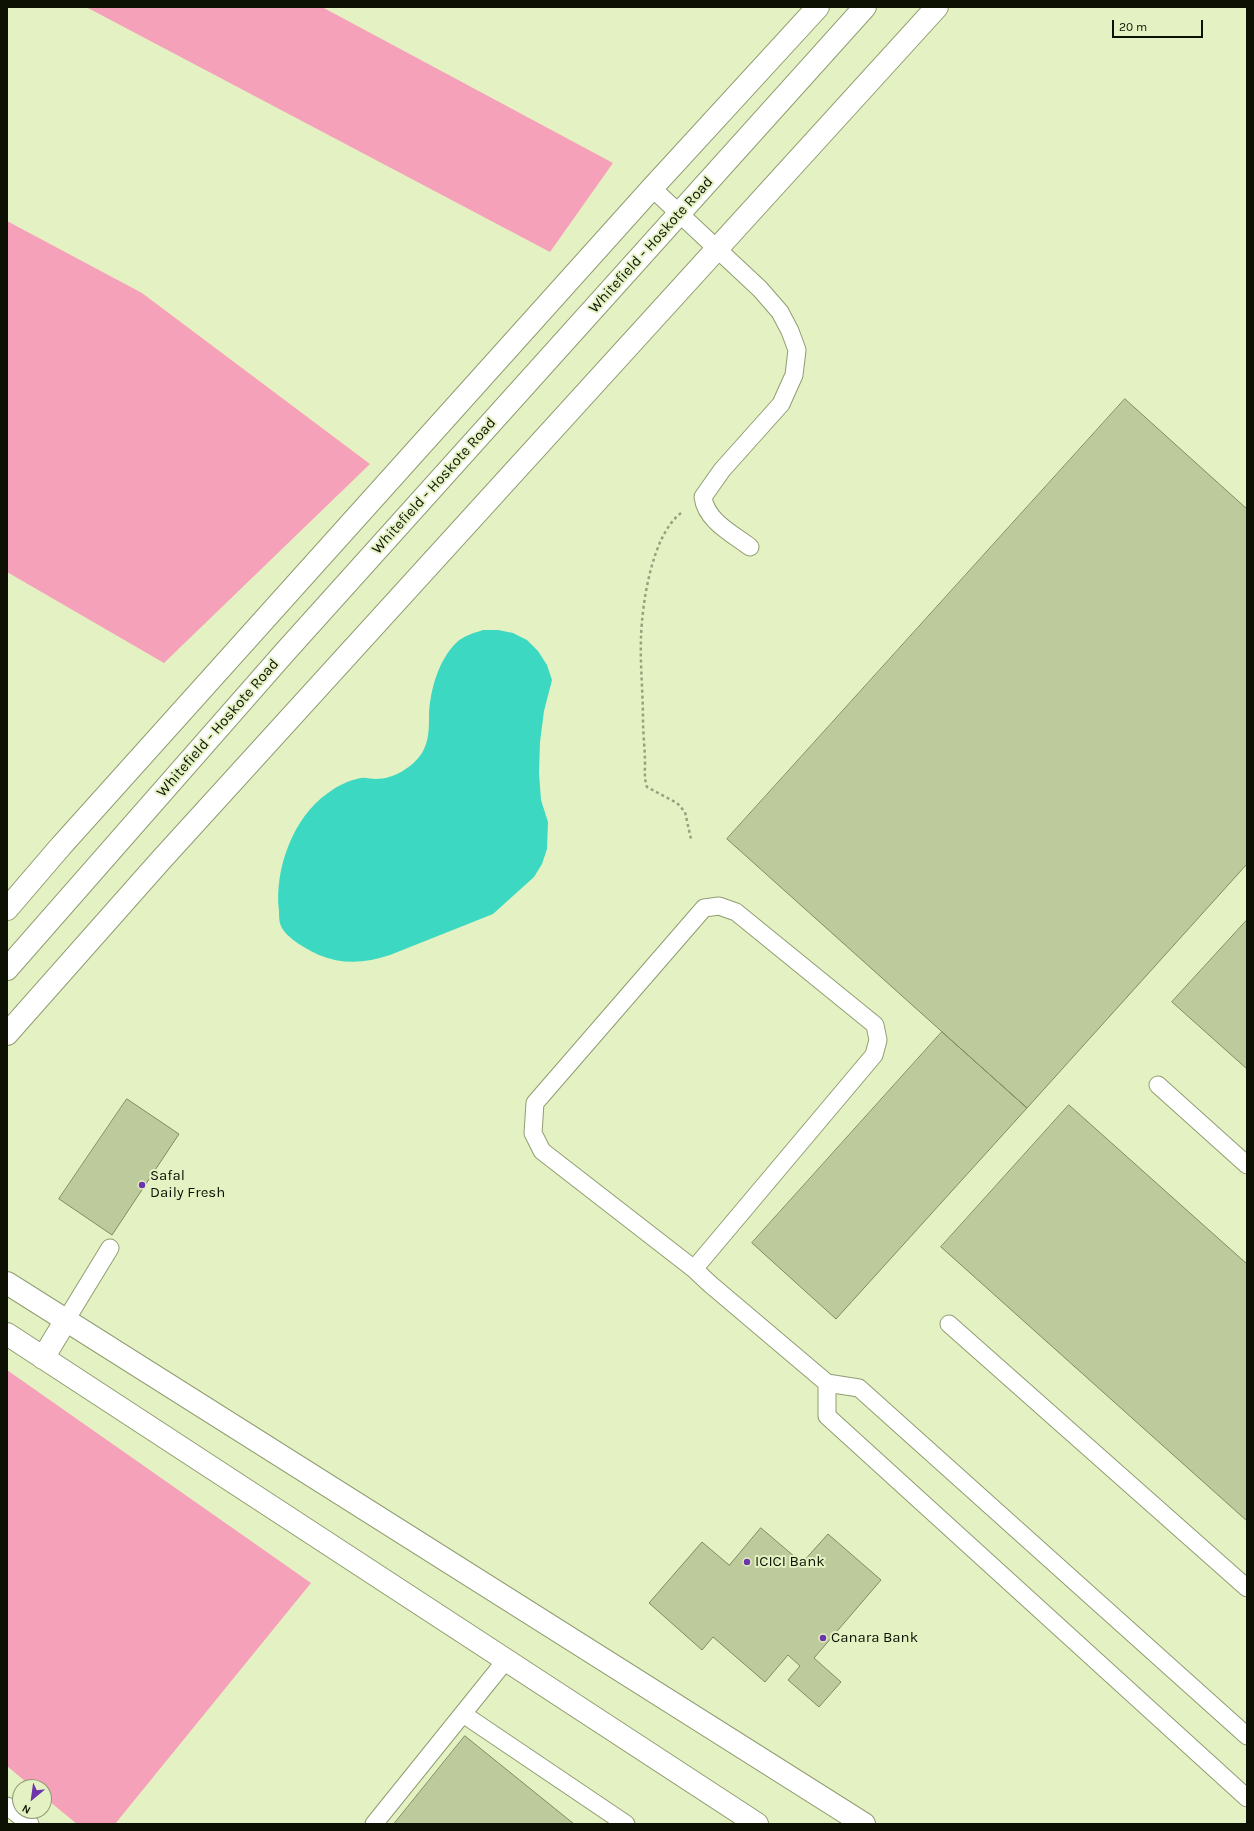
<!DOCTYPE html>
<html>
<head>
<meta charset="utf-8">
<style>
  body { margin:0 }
  #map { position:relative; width:1254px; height:1831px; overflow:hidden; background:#e4f2c3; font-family:Karla,sans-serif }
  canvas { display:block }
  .frame { position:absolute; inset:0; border:8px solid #0d1103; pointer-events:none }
  .north { position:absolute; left:12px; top:1779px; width:40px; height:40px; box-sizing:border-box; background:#e4f2c3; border:1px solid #8e9876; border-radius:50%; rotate:209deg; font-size:11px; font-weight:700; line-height:16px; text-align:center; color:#0d1103 }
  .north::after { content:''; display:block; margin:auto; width:14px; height:18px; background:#6d35ac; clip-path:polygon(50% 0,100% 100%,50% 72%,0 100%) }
  .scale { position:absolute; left:1112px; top:20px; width:91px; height:18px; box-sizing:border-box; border:2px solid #0d1103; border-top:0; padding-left:5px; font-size:12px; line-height:14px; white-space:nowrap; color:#0d1103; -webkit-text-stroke:3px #e4f2c3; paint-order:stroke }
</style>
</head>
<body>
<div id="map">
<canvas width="1254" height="1831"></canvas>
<div class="frame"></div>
<div class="north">N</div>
<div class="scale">20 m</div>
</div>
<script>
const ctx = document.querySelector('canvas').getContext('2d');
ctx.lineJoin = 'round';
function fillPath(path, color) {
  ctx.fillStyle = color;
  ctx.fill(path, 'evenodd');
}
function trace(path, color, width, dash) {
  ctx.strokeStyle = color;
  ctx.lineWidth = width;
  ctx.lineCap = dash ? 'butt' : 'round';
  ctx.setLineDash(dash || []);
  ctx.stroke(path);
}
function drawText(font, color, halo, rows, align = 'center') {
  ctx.font = font + ' Karla,sans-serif';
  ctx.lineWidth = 4;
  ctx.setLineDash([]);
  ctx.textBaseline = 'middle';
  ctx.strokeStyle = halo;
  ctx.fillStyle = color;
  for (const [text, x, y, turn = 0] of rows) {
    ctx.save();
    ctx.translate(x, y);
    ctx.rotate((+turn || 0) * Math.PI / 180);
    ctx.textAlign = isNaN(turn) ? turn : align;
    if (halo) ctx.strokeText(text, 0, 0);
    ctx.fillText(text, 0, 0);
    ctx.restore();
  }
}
fillPath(new Path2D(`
  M86 7H322L613 163 550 252Z
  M7 221 142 293 370 464 164 663 7 572Z
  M7 1370 311 1583 115 1824H77L44 1797V1787H32L7 1766Z`), '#f6a1ba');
fillPath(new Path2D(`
  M483 630H498L513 633 527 640 538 651 547 665 552 680 544 711 540 742 539 773 541 800 548 822 547 849 542 864 534 877 493 914 390 955C366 963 343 965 319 955 308 950 286 938 281 926 279 922 279 915 279 911 274 870 293 817 328 793 337 786 349 780 361 778 365 777 371 779 376 779 393 779 412 768 422 753 429 741 429 729 429 715 430 691 438 661 456 643 463 636 474 633 483 630Z`), '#3cd8c1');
const building = new Path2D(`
  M1125 399 1247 509V864L1027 1108 727 839Z
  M1247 920V1069L1172 1002Z
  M942 1032 1027 1108 836 1319 752 1243Z
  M127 1099 179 1134 112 1235 59 1199Z
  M1069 1105 1247 1264V1521L941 1247Z
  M761 1528 802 1563 828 1534 881 1580 814 1658 841 1682 819 1707 788 1680 800 1666 788 1655 765 1682 713 1637 702 1650 649 1603 702 1542 729 1565Z
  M465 1736 574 1824H394Z`);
fillPath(building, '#bcca9c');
trace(building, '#7f8b60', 1);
const service = new Path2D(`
  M652 188 760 289 780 312 790 331 797 350 794 375 781 404 722 470 703 497C706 521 733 534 750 547
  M1158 1085 1247 1165
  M694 1269 874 1055 878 1040 875 1025 736 912 719 906 704 908 535 1103 533 1133 542 1151 694 1269 710 1284 827 1383 859 1388 1247 1736
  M66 1320 110 1248
  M949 1324 1247 1588
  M827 1383V1416L1247 1798
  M463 1714 626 1824
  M7 1806 30 1824
  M374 1824 506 1660`);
const tertiary = new Path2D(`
  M7 1034 161 860 937 7
  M7 1283 864 1824
  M7 1334 757 1824
  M43 1358 66 1320`);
const primary = new Path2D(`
  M7 909 61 846 652 188 818 7
  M7 969 285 652 865 7`);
trace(service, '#909d71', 19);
trace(tertiary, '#909d71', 24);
trace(primary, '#909d71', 24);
trace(new Path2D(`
  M681 513C652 535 642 603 641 638 640 665 643 693 643 720 643 734 645 749 645 763 645 772 644 778 647 787L677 803 685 812 691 839`), '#96a17e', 2.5, [3, 3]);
trace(service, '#fff', 17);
trace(tertiary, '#fff', 22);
trace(primary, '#fff', 22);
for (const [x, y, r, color] of [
  [142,1185,4,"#6d35ac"],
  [747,1562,4,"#6d35ac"],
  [823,1638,4,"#6d35ac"]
]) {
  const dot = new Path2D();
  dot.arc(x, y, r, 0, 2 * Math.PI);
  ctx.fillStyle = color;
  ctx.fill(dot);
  trace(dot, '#e4f2c3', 1.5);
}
drawText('15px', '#0d1103', '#e4f2c3', [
  ["Whitefield - Hoskote Road",651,245,-48],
  ["Whitefield - Hoskote Road",434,486,-48],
  ["Whitefield - Hoskote Road",218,728,-49]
]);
drawText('15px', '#0d1103', '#e4f2c3', [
  ["Safal",150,1176],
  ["Daily Fresh",150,1193],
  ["ICICI Bank",755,1562],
  ["Canara Bank",831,1638]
], 'left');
</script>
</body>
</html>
